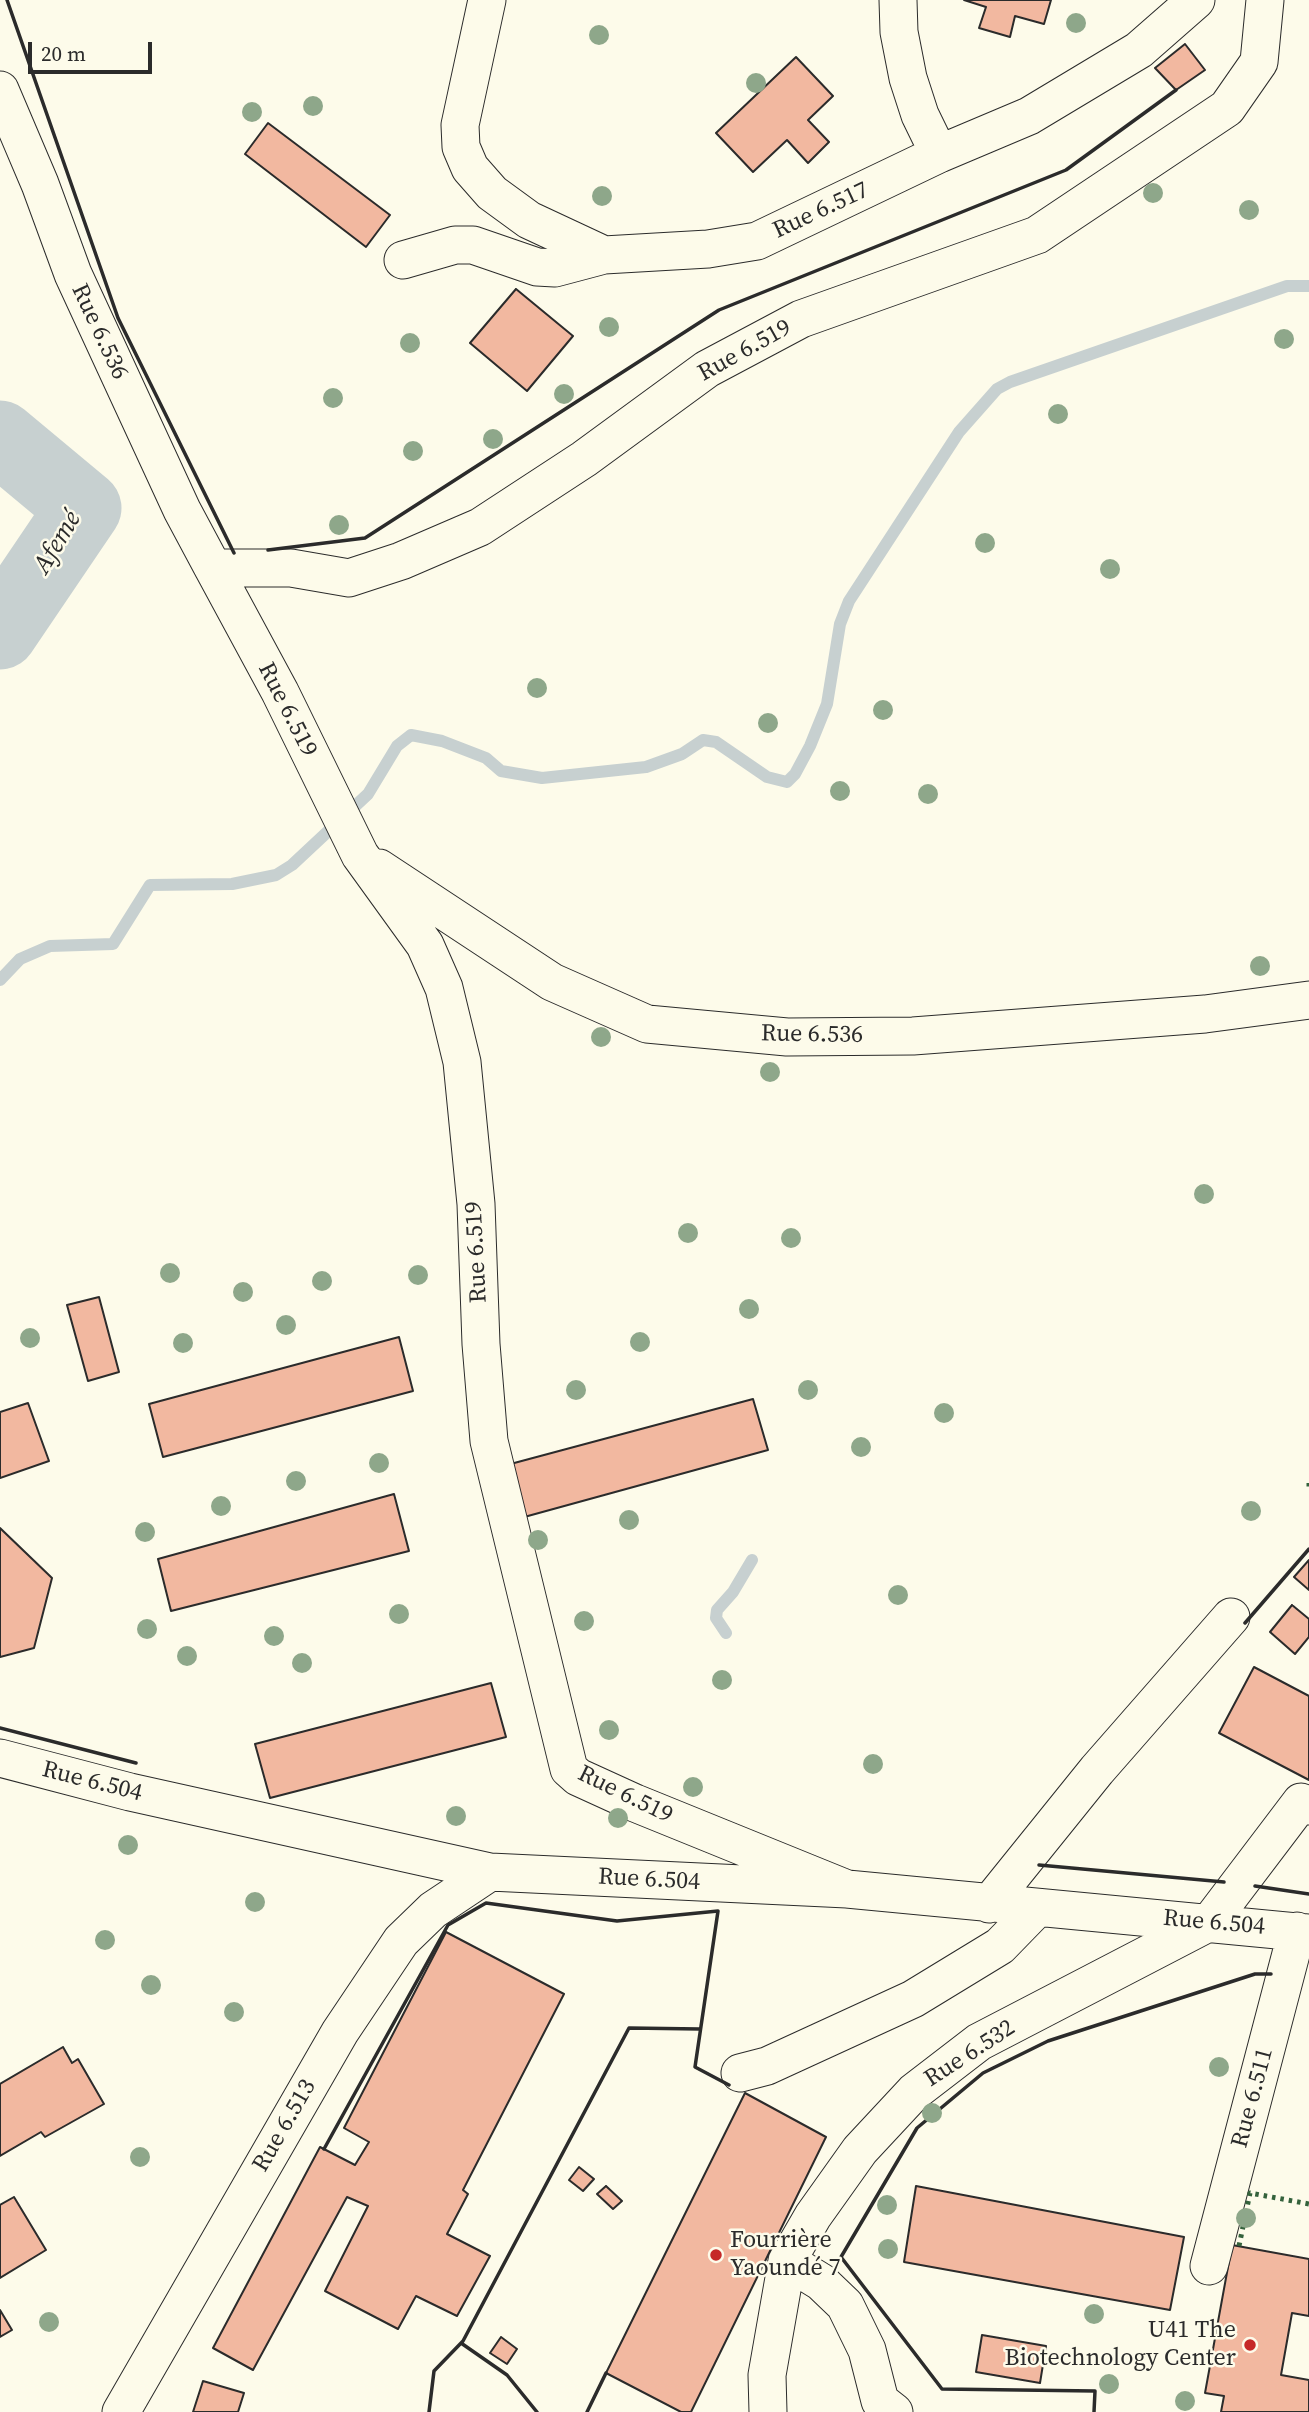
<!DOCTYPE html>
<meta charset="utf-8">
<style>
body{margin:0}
#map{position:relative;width:1309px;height:2412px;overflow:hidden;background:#fdfbea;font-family:"Source Serif 4",serif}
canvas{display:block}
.scale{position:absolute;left:28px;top:42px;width:124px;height:32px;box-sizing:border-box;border:4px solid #2b2b2b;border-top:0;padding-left:9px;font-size:21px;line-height:24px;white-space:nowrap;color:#2b2b2b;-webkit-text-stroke:5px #fdfbea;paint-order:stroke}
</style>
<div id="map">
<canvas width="1309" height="2412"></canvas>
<div class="scale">20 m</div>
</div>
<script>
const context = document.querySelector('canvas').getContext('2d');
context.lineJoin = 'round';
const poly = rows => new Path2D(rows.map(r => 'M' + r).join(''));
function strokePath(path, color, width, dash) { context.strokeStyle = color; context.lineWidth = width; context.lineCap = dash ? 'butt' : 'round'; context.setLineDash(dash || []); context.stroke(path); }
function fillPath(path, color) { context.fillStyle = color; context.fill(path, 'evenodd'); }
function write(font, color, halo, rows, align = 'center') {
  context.font = font + ' "Source Serif 4",serif'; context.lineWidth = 5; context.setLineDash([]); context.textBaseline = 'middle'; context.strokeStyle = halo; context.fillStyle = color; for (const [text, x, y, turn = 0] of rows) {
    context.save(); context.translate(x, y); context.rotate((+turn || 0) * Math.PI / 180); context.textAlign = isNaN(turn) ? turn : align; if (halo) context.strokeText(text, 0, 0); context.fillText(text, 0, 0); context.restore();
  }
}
strokePath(poly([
 [0,980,20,959,50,946,113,944,150,885,232,884,276,875,292,865,368,794,397,746,411,735,442,741,486,758,501,771,542,778,646,767,682,754,703,740,716,742,767,777,787,782,795,774,810,746,827,704,840,624,849,601,959,432,997,389,1010,382,1287,286,1309,286],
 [726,1633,716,1618,717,1610,733,1592,752,1560]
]), '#c7d0d0', 12);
strokePath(poly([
 [0,438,84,508,0,632]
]), '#c7d0d0', 75);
const building = poly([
 [964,0,1051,0,1044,24,1015,16,1010,37,979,28,986,7,964,0],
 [1185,44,1205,70,1176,90,1155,68,1185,44],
 [796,57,833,96,808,120,829,142,808,163,787,140,753,172,716,133,796,57],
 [268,123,390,215,366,247,245,154,268,123],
 [516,289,573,336,527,391,470,343,516,289],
 [99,1297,119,1372,88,1381,67,1305,99,1297],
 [399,1337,413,1391,163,1457,149,1404,399,1337],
 [753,1399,768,1450,517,1519,503,1466,753,1399],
 [28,1403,49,1461,0,1478,0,1412,28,1403],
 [394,1494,409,1551,171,1611,158,1559,394,1494],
 [0,1528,52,1578,34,1648,0,1657,0,1528],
 [1309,1560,1309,1590,1294,1577,1309,1560],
 [1292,1605,1309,1619,1309,1637,1295,1654,1270,1632,1292,1605],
 [1254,1667,1309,1696,1309,1780,1219,1733,1254,1667],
 [491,1683,506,1737,270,1798,255,1744,491,1683],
 [446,1932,564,1994,463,2190,468,2194,447,2234,490,2256,457,2316,416,2296,398,2329,325,2291,368,2206,347,2197,253,2370,213,2348,320,2147,355,2165,369,2142,344,2128,446,1932],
 [63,2047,72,2063,78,2059,104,2104,45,2137,41,2132,0,2156,0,2084,63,2047],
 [745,2093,826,2137,691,2412,681,2412,606,2373,745,2093],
 [579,2167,594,2179,583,2191,569,2180,579,2167],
 [606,2186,622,2201,613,2209,597,2194,606,2186],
 [916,2186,1184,2237,1170,2310,904,2262,916,2186],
 [14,2197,46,2250,0,2278,0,2205,14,2197],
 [1232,2245,1309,2259,1309,2316,1292,2313,1281,2375,1309,2380,1309,2412,1221,2412,1224,2396,1205,2393,1232,2245],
 [0,2310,12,2330,0,2337,0,2310],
 [982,2335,1046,2346,1040,2383,976,2372,982,2335],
 [501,2337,517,2349,507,2364,490,2353,501,2337],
 [203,2381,244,2393,238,2412,193,2412,203,2381]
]);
fillPath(building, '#f2b8a0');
strokePath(building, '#2b2b2b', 2);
const street = poly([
 [487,0,460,125,461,147,470,168,492,193,529,220,604,255],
 [898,0,899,32,908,78,920,115,939,154],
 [0,90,40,184,73,274,182,510,213,568],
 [403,260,455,245,473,245,537,267,555,268,604,255,708,249,757,241,939,154,1029,116,1139,50,1196,0],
 [379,868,552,982,647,1024,787,1037,913,1036,1205,1014,1309,1000],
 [0,1758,130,1792,490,1872,847,1889,1309,1933],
 [847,1889,635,1803,578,1777,569,1769,489,1441,481,1344,476,1204,462,1062,444,988,425,945,360,855,280,692,213,568,291,568,349,578,401,561,480,527,584,459,707,369,801,319,1037,235,1227,108,1259,62,1265,0],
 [989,1904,1097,1770,1231,1617],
 [740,2073,767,2066,913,1999,1000,1946,1037,1908],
 [787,2261,821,2282,845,2305,867,2350,880,2401,894,2412],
 [1209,2266,1297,1931],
 [121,2412,340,2032,401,1941,433,1910,490,1872],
 [768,2412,767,2375,787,2261,813,2216,860,2150,914,2092,979,2042,1210,1922,1301,1802,1309,1806]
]);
strokePath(street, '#2b2b2b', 39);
strokePath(street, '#fdfbea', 37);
strokePath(poly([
 [1309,1483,1309,1489],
 [1239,2246,1250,2193,1309,2204]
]), '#34623c', 5, [3.5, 5]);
strokePath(poly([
 [7,0,118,318,234,553],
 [268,550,365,538,719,310,1066,170,1176,90],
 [1245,1623,1309,1549],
 [0,1728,136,1763],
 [1039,1865,1224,1882],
 [1255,1886,1309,1894],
 [324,2149,448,1925,486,1903,617,1921,718,1911,695,2067,729,2085],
 [461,2343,507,2375,537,2412],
 [429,2412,434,2371,463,2341,629,2028,700,2029],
 [587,2412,606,2373],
 [1094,2412,1095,2391,942,2389,841,2257,917,2128,983,2073,1048,2041,1255,1974,1271,1974]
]), '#2b2b2b', 3.5);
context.fillStyle = '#8ea78a';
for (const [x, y] of [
 [1076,23],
 [599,35],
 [756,83],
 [313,106],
 [252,112],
 [1153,193],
 [602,196],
 [1249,210],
 [609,327],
 [1284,339],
 [410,343],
 [564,394],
 [333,398],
 [1058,414],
 [493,439],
 [413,451],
 [339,525],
 [985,543],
 [1110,569],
 [537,688],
 [883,710],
 [768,723],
 [840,791],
 [928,794],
 [1260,966],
 [601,1037],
 [770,1072],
 [1204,1194],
 [688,1233],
 [791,1238],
 [170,1273],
 [418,1275],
 [322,1281],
 [243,1292],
 [749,1309],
 [286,1325],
 [30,1338],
 [640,1342],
 [183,1343],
 [576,1390],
 [808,1390],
 [944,1413],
 [861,1447],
 [379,1463],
 [296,1481],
 [221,1506],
 [1251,1511],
 [629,1520],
 [145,1532],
 [538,1540],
 [898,1595],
 [399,1614],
 [584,1621],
 [147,1629],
 [274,1636],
 [187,1656],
 [302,1663],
 [722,1680],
 [609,1730],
 [873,1764],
 [693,1787],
 [456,1816],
 [618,1818],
 [128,1845],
 [255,1902],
 [105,1940],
 [151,1985],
 [234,2012],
 [1219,2067],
 [932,2113],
 [140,2157],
 [887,2205],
 [1246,2218],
 [888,2249],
 [1094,2314],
 [49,2322],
 [1109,2384],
 [1185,2401]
]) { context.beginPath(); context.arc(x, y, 10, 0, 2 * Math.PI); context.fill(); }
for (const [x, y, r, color] of [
 [716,2255,7,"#c62828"],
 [1250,2345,7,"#c62828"]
]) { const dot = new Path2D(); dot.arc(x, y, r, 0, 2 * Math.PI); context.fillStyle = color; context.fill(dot); strokePath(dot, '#fdfbea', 2.5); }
write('24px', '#2b2b2b', '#fdfbea', [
 ["Rue 6.517",821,211,-25],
 ["Rue 6.536",99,332,65],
 ["Rue 6.519",745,351,-29],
 ["Rue 6.519",287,710,63],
 ["Rue 6.536",812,1035,1],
 ["Rue 6.519",477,1252,-93],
 ["Rue 6.504",92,1782,14],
 ["Rue 6.519",625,1795,26],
 ["Rue 6.504",649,1880,3],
 ["Rue 6.504",1214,1923,5],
 ["Rue 6.532",970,2054,-33],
 ["Rue 6.511",1253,2098,-75],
 ["Rue 6.513",285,2126,-60]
]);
write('24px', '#2b2b2b', '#fdfbea', [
 ["Fourrière",730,2241],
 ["Yaoundé 7",730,2269],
 ["U41 The",1236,2331,"right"],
 ["Biotechnology Center",1236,2359,"right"]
], 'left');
write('italic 26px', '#2b2b2b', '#fdfbea', [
 ["Afemé",58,543,-59]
]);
</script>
